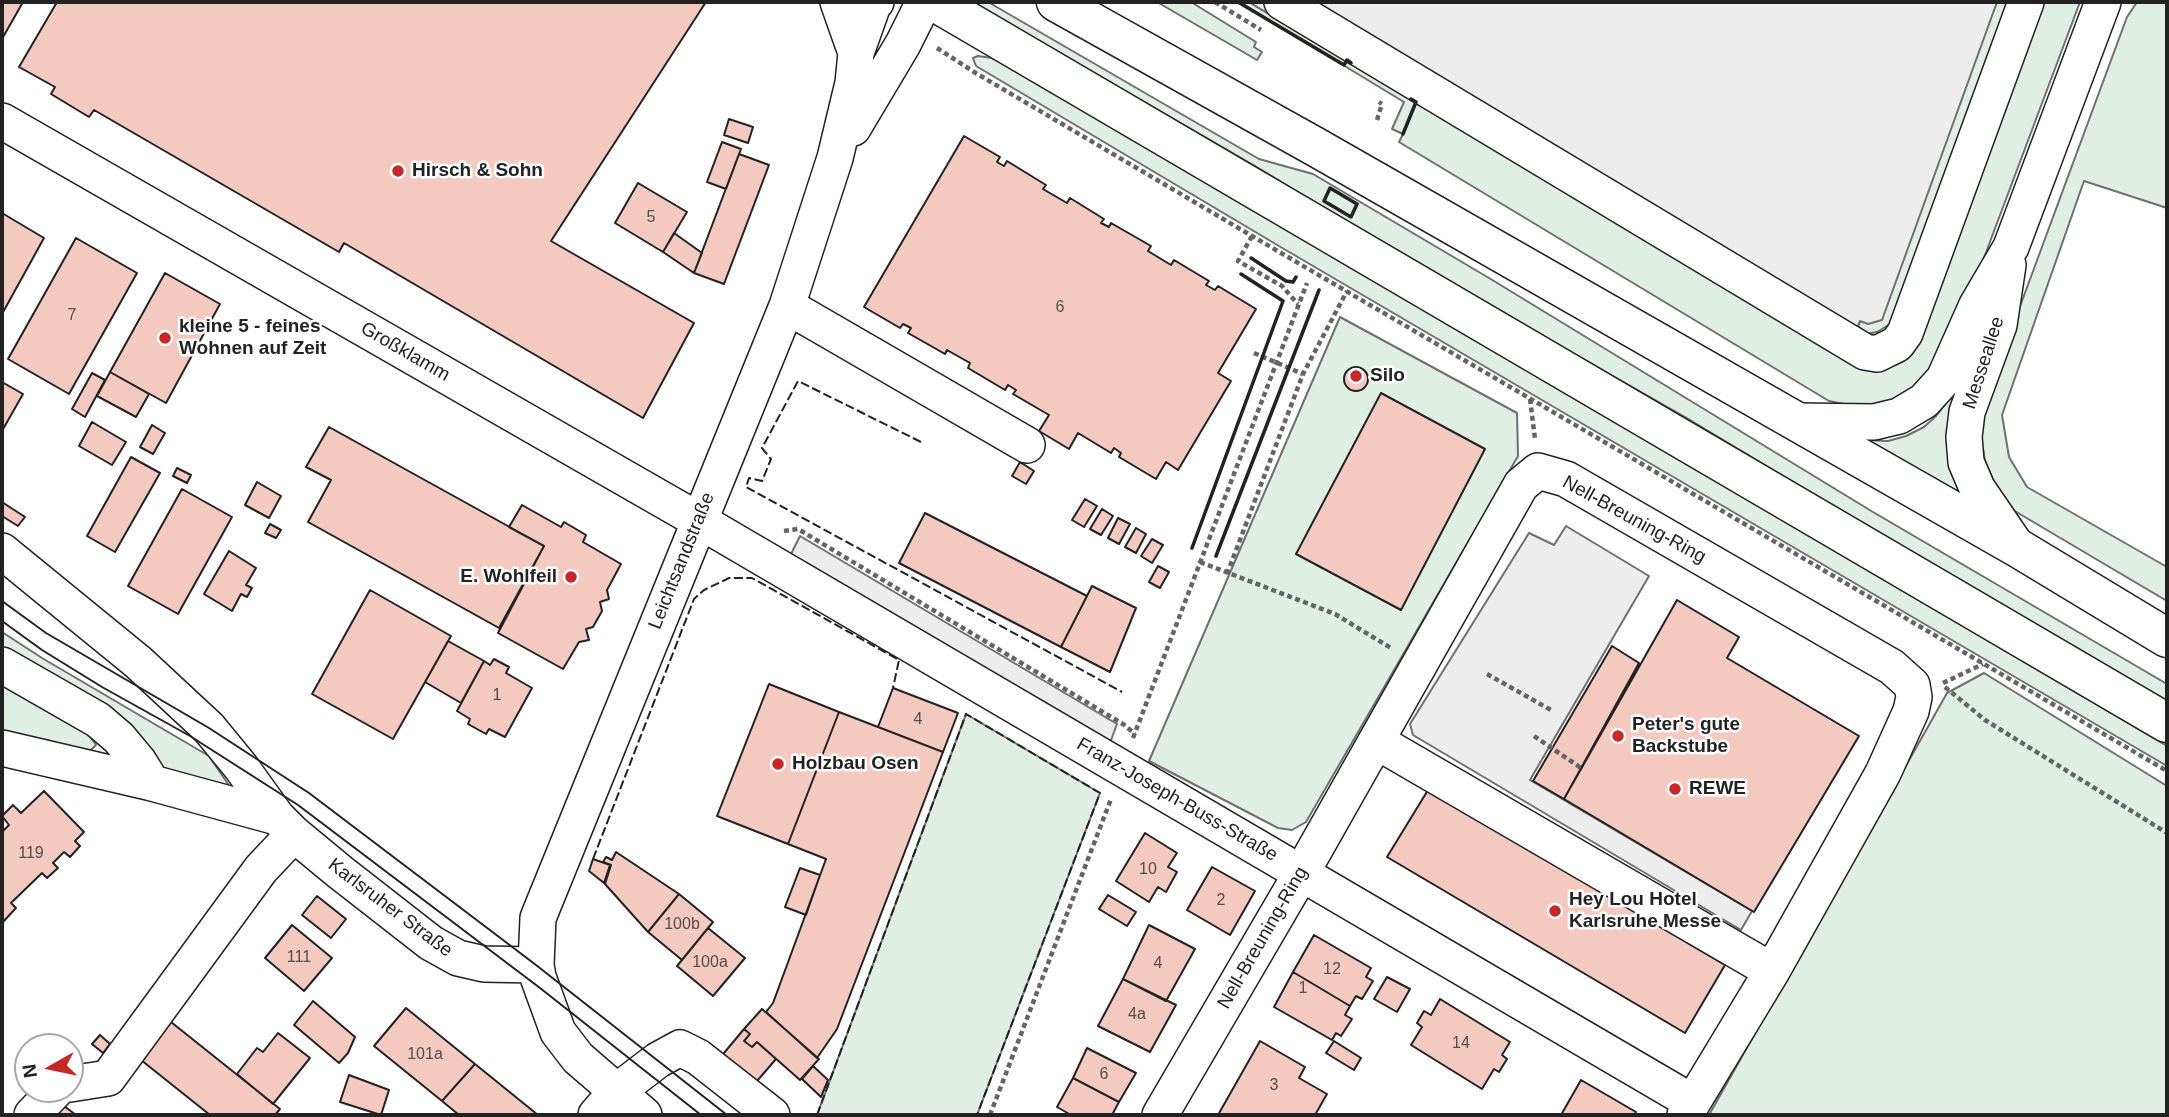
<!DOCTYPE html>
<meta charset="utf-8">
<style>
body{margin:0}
#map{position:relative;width:2169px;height:1117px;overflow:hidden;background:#fff;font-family:Arial,sans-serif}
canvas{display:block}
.frame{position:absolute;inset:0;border:4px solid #222;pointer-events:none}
.north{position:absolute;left:14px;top:1033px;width:70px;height:70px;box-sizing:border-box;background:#fff;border:2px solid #a7a7a7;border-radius:50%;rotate:261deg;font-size:19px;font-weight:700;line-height:28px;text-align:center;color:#222}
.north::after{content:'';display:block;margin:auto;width:24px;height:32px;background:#c62828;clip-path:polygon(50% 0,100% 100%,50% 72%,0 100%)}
</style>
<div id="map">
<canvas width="2169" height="1117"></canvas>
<div class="frame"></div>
<div class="north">N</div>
</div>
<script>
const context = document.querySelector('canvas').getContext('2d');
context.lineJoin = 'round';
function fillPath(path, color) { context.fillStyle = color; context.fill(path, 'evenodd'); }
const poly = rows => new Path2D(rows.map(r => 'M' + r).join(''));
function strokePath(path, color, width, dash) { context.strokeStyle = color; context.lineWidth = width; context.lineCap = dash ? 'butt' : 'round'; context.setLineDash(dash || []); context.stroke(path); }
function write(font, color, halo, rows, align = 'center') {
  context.font = font + ' Arial,sans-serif'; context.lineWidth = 5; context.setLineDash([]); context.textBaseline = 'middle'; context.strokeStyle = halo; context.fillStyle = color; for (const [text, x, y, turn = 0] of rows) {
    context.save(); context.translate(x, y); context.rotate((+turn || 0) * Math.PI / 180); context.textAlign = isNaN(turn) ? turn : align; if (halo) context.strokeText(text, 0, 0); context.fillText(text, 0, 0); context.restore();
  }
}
const green = poly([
 [971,2,988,2,1259,159,1313,174,1489,278,1873,512,2167,684,2167,701,1898,545,1685,417,1414,263,1255,166,971,2],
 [1157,2,1191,2,1256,42,1254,47,1262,52,1257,60,1157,2],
 [1239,2,1249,2,1844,359,1872,370,1882,371,1904,361,1913,353,1918,343,2040,2,2080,2,1949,351,1921,385,1884,405,1853,406,1829,401,1399,142,1403,134,1392,129,1404,102,1239,2],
 [1997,2,2012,2,1892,323,1877,332,1866,334,1858,326,1997,2],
 [2137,2,2167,2,2167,208,2084,181,2002,415,2009,457,2027,487,2167,567,2167,601,2013,510,1996,487,1985,461,1980,432,1985,401,2127,17,2137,2],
 [978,56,992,58,1013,68,1074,103,2167,746,2167,766,1284,249,976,66,973,58,978,56],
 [1340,317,1517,413,1518,456,1306,822,1292,830,1278,828,1149,761,1340,317],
 [1959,379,1970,502,1867,440,1888,441,1906,436,1924,427,1936,416,1950,398,1959,379],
 [2,632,42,658,209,756,228,784,223,793,169,780,2,657,2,632],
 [1984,673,2167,786,2167,1115,1709,1115,1947,693,1984,673],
 [2,680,80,722,96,745,83,758,2,737,2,680],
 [966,714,1100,793,977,1115,817,1115,966,714]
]);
fillPath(green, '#e0efe3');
strokePath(green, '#6f6f6f', 2);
const parking = poly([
 [1249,2,1997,2,1882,320,1868,324,1860,321,1844,359,1249,2],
 [1566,526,1649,576,1530,780,1752,911,1741,930,1413,735,1410,724,1529,533,1554,545,1566,526],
 [800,536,1117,724,1110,743,790,556,800,536]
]);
fillPath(parking, '#ededed');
strokePath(parking, '#6f6f6f', 2);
const building = poly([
 [2,2,23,2,2,39,2,2],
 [57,2,706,2,551,241,694,323,643,418,344,243,339,252,94,110,89,117,51,94,55,87,19,67,57,2],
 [729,119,753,127,748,143,724,135,729,119],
 [964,136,1000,157,997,162,1004,166,1007,161,1046,185,1043,189,1067,203,1070,198,1104,219,1101,223,1109,227,1111,223,1151,246,1148,251,1171,265,1174,260,1209,281,1206,285,1215,290,1218,286,1256,309,1218,373,1231,381,1178,470,1166,462,1156,479,1119,457,1121,453,1114,448,1111,453,1078,433,1069,449,1039,431,1049,415,1013,394,1016,390,1008,385,1005,390,968,368,970,363,947,350,945,354,908,333,911,328,903,324,900,328,864,307,964,136],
 [722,142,741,149,726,189,707,182,722,142],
 [739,154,769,165,724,284,694,273,739,154],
 [638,183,687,212,663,252,615,223,638,183],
 [2,213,44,238,2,314,2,213],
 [674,233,702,253,694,273,663,252,674,233],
 [76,238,137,273,69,394,8,359,76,238],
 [165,273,220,304,166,403,110,372,165,273],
 '1344 379a12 12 0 1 1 24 0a12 12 0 1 1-24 0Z',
 [110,372,149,394,136,417,97,396,110,372],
 [92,373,105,380,85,417,72,409,92,373],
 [2,382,23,394,2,431,2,382],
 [1381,393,1485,449,1401,610,1296,554,1381,393],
 [92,422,126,442,112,465,79,446,92,422],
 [152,425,165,433,153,454,140,447,152,425],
 [329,427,544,546,499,628,308,522,331,480,306,467,329,427],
 [131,457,160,473,115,552,87,536,131,457],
 [1020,462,1034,471,1026,484,1012,476,1020,462],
 [177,468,191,475,187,483,173,476,177,468],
 [257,482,281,496,269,518,245,505,257,482],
 [182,489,232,517,178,614,128,586,182,489],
 [1085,499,1097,506,1084,527,1072,520,1085,499],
 [2,502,25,517,18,526,2,516,2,502],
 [522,505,561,527,564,522,586,535,583,542,621,564,607,590,609,599,600,602,602,611,593,627,586,629,589,640,579,642,563,669,498,633,544,546,509,527,522,505],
 [1102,509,1113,516,1101,535,1090,529,1102,509],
 [925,513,1087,596,1061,647,899,563,925,513],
 [1118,518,1130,524,1119,544,1108,538,1118,518],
 [270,524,281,530,276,538,265,533,270,524],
 [1136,528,1146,534,1136,553,1125,547,1136,528],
 [1152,539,1163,545,1152,563,1141,556,1152,539],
 [229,551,256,568,246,585,252,588,247,597,241,594,232,611,204,594,229,551],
 [1158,566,1169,572,1160,588,1149,582,1158,566],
 [1092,586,1136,608,1110,672,1061,647,1092,586],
 [370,590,451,636,393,739,312,694,370,590],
 [1677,600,1739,637,1727,658,1859,736,1754,912,1564,799,1677,600],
 [448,641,484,661,461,703,425,682,448,641],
 [1612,646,1639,663,1564,799,1533,781,1612,646],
 [494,659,509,667,506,673,532,688,505,737,489,729,486,734,468,724,470,719,457,711,484,661,490,665,494,659],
 [769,684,839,712,788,844,717,816,769,684],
 [893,688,958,713,943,752,878,727,893,688],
 [839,712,943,752,837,1029,817,1058,766,1012,773,1003,826,859,788,844,839,712],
 [1428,790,1725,965,1685,1033,1387,857,1428,790],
 [44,791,84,832,75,841,80,846,70,857,64,852,53,863,58,868,47,878,42,873,11,903,16,908,2,923,2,832,9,825,2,816,13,805,21,813,44,791],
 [1145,833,1177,853,1168,867,1177,872,1166,892,1158,887,1149,902,1116,881,1145,833],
 [616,852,679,894,648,932,605,884,611,865,603,862,606,857,612,860,616,852],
 [593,859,610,865,604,883,589,871,593,859],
 [1212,867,1255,891,1230,935,1187,910,1212,867],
 [800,868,820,875,806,915,785,907,800,868],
 [679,894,713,922,682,960,648,932,679,894],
 [1108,895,1136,912,1127,926,1099,909,1108,895],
 [317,896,346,919,331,938,302,915,317,896],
 [292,925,332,958,304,991,265,958,292,925],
 [1149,925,1195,949,1166,1001,1123,979,1149,925],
 [708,928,745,958,713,996,677,966,708,928],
 [1314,935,1371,968,1366,977,1373,981,1362,999,1356,996,1350,1006,1293,972,1314,935],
 [1293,972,1350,1006,1345,1015,1352,1019,1341,1036,1336,1033,1332,1040,1274,1007,1293,972],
 [1387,977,1410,989,1397,1012,1374,999,1387,977],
 [1123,979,1176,1005,1150,1052,1098,1026,1123,979],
 [1440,999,1510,1042,1502,1055,1507,1059,1499,1072,1494,1069,1482,1089,1411,1045,1422,1027,1417,1023,1424,1011,1431,1015,1440,999],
 [313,1001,355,1037,348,1053,339,1063,294,1025,313,1001],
 [406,1008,475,1064,442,1101,374,1046,406,1008],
 [762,1009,819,1059,800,1080,757,1042,752,1047,744,1041,750,1034,744,1029,762,1009],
 [171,1022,280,1109,275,1115,210,1115,141,1060,171,1022],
 [744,1029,750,1034,744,1041,752,1047,757,1042,776,1059,751,1088,719,1059,744,1029],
 [278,1033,310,1058,273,1104,237,1074,257,1048,263,1052,278,1033],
 [100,1035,110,1044,103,1053,92,1044,100,1035],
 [1260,1041,1305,1067,1299,1078,1327,1094,1315,1115,1218,1115,1260,1041],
 [1334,1041,1361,1058,1354,1070,1326,1053,1334,1041],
 [1087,1048,1136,1073,1119,1102,1073,1078,1087,1048],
 [475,1064,538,1115,459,1115,442,1101,475,1064],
 [813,1066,828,1080,821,1097,802,1079,813,1066],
 [349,1075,389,1090,381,1115,340,1102,349,1075],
 [1073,1078,1119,1102,1112,1115,1071,1115,1057,1107,1073,1078],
 [1581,1080,1636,1112,1634,1115,1561,1115,1581,1080],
 [64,1106,76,1115,56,1115,64,1106]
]);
fillPath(building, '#f3c9c0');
strokePath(building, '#222', 2);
const minor = poly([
 [838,2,856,53],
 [1282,2,1865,352,1877,354,1897,344,1905,333,2026,2],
 [2,121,698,520,1692,1102],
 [853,128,903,44,924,2],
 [2008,265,1999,325,1967,412,1964,437,1966,462,1977,488,2018,548],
 [787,306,1027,445],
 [1795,421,1874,422,1899,416,1924,401,1944,379,1977,305,2011,247,2103,2],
 [2,551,138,662,209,728,241,767,277,817,294,834,340,872,431,943,458,958,484,964,536,965],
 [2,665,98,720,119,738,139,762,152,783,277,817],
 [1376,741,1772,971],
 [2,748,152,783],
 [70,1084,108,1078,261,869,294,834],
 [32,1115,57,1089],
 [596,1115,616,1092,658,1060,680,1048,698,1057,772,1115],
 [644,1115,578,1058,558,1032,538,977,536,965,538,918,787,306,835,158,853,83,856,53,873,5,876,2],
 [1160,1115,1302,872,1521,485,1538,471,1566,479,1892,667,1912,685,1914,697,1911,711,1883,773,1772,971,1685,1115]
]);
const major = poly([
 [935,2,2167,723],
 [1056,2,1314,146,2018,548,2167,638]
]);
strokePath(minor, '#222', 38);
strokePath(major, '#222', 41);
strokePath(poly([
 [1215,2,1261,30],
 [937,48,974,72,1252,236,2167,771],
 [1377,120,1382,104,1379,102],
 [1252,236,1238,261,1282,286,1298,304],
 [1530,399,1535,439],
 [784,531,798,529,1123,724,1135,734],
 [1200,562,1335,614,1391,648],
 [1227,574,1303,374,1347,291],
 [1487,674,1551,710],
 [1943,683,1983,664],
 [1945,687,1985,720,2167,833],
 [1534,736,1581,768],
 [1133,738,1307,283],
 [990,1115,1111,799]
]), '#646464', 4.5, [5, 3.5]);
strokePath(minor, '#fff', 35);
strokePath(major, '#fff', 38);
strokePath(poly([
 [2,601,46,633,209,728,309,793,536,965,727,1115],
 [2,621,42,650,102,687,190,736,298,805,540,988,701,1115]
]), '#222', 2);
strokePath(poly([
 [1254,353,1303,374]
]), '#646464', 4.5, [5, 3.5]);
strokePath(poly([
 [921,442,798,381,762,448,771,459,762,481,749,478,746,487,1122,692],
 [593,859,694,599,704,590,729,578,752,578,899,660,893,688],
 [667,1114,668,1115],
 [817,1115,966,714,1100,793,977,1115]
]), '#222', 2, [9, 3.5]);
strokePath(poly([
 [1238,2,1344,65,1347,60,1351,63],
 [1403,134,1416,102,1411,99],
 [1330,188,1357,204,1351,217,1324,201,1330,188],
 [1251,258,1286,281,1293,282,1296,277],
 [1192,548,1283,301,1241,274],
 [1216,556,1319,290]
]), '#222', 3.5);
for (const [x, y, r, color] of [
 [398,171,7,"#c62828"],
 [165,338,7,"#c62828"],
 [1356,376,7,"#c62828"],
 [571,577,7,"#c62828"],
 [1618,736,7,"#c62828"],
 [778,764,7,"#c62828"],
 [1675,789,7,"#c62828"],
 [1555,911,7,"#c62828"]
]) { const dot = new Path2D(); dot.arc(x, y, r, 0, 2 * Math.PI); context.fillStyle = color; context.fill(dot); strokePath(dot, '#fff', 2.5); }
write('16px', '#564c4a', null, [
 ["5",651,218],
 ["6",1060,308],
 ["7",72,316],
 ["1",497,696],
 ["4",918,720],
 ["119",31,854],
 ["10",1148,870],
 ["2",1221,901],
 ["100b",682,925],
 ["111",299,958],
 ["100a",710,963],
 ["4",1158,964],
 ["12",1332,970],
 ["1",1303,989],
 ["4a",1137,1015],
 ["14",1461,1044],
 ["101a",425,1055],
 ["6",1104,1075],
 ["3",1274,1086]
]);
write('bold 19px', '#222', '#fff', [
 ["Hirsch & Sohn",412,171],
 ["kleine 5 - feines",179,327],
 ["Wohnen auf Zeit",179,349],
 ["Silo",1370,376],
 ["E. Wohlfeil",557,577,"right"],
 ["Peter's gute",1632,725],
 ["Backstube",1632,747],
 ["Holzbau Osen",792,764],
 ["REWE",1689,789],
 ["Hey Lou Hotel",1569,900],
 ["Karlsruhe Messe",1569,922]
], 'left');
write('19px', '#222', '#fff', [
 ["Großklamm",405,352,30],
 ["Messeallee",1984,363,-72],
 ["Nell-Breuning-Ring",1634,520,29],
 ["Leichtsandstraße",682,561,-68],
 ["Franz-Joseph-Buss-Straße",1177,800,30],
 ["Karlsruher Straße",390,908,37],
 ["Nell-Breuning-Ring",1263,938,-60]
]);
</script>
